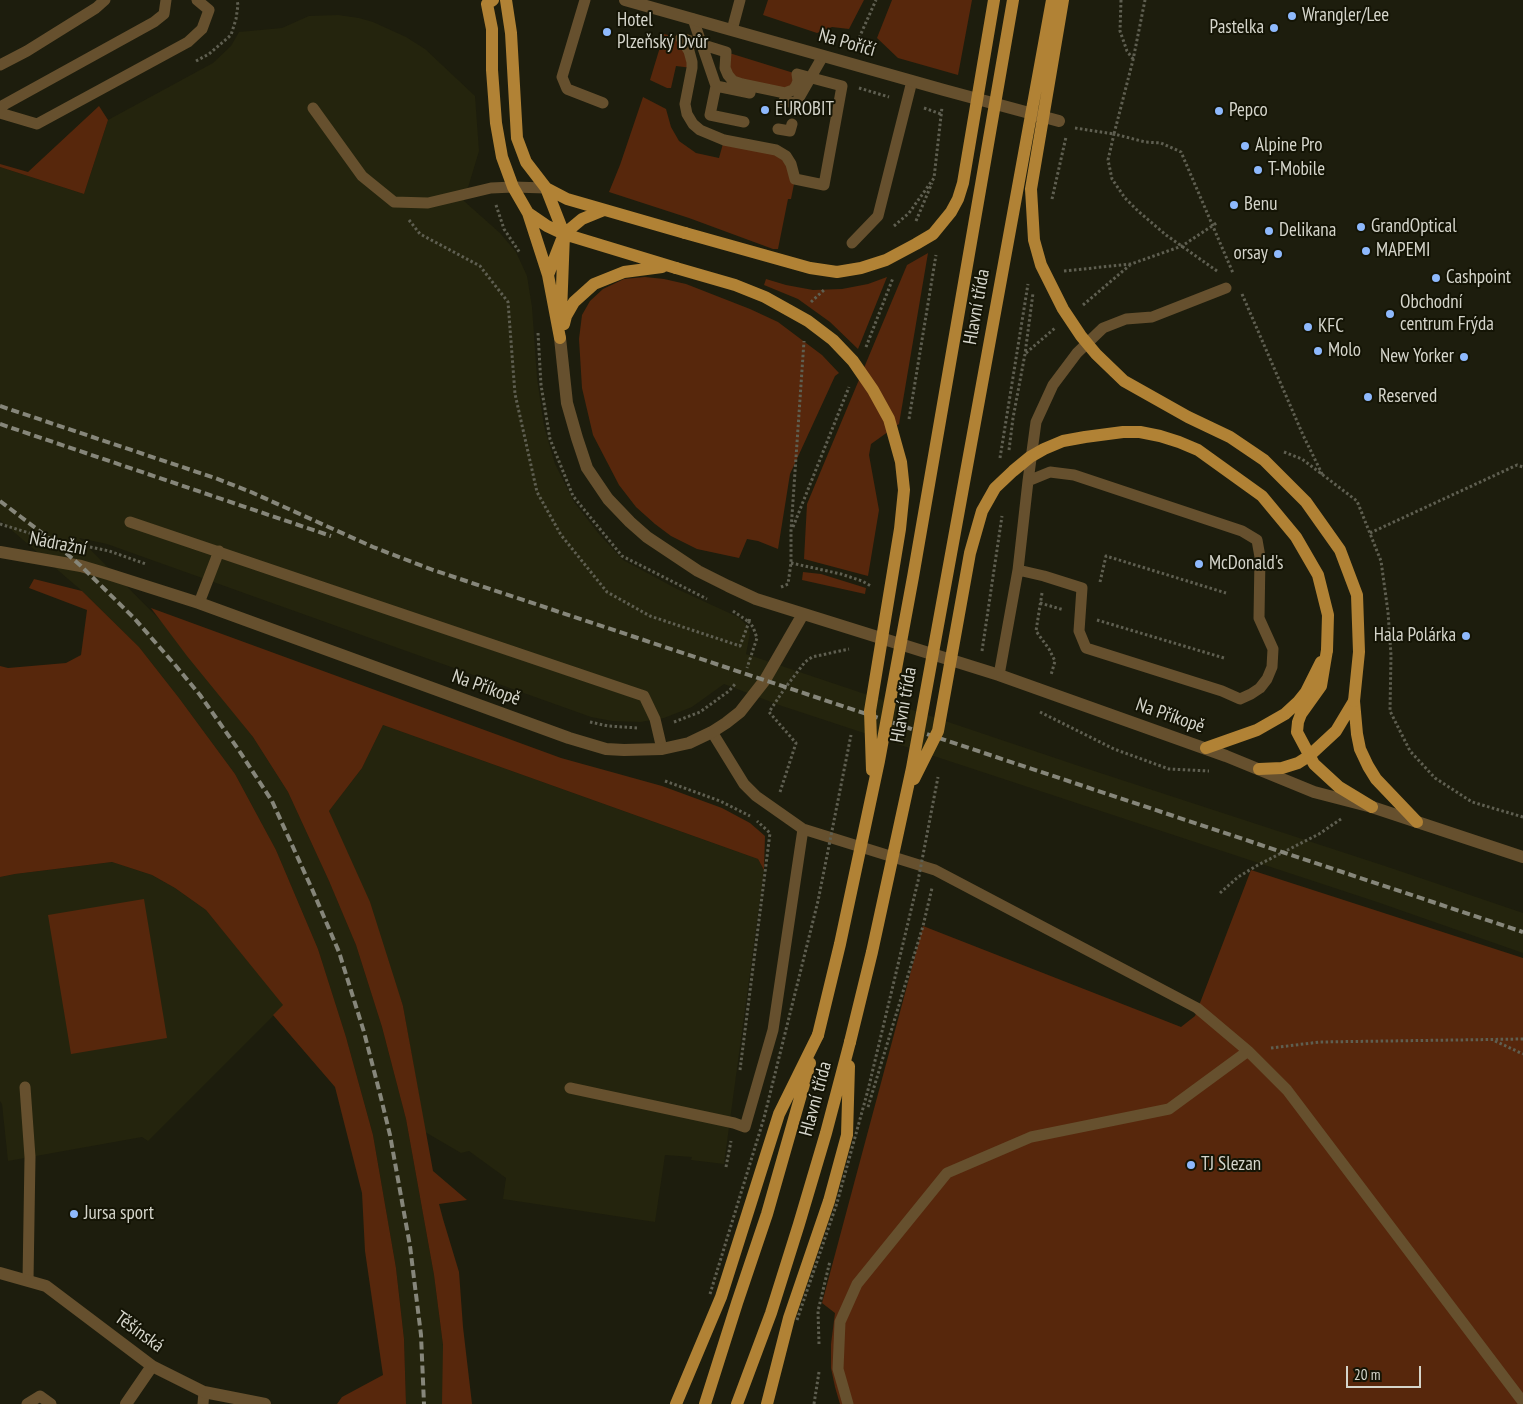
<!DOCTYPE html>
<meta charset="utf-8">
<style>
body{margin:0}
#map{position:relative;width:1523px;height:1404px;overflow:hidden;background:#1d1d0d;font-family:"PT Sans Narrow",sans-serif}
canvas{display:block}
.scale{position:absolute;left:1346px;top:1366px;width:75px;height:22px;box-sizing:border-box;border:2px solid #d5d5cb;border-top:0;padding-left:6px;font-size:15px;line-height:18px;white-space:nowrap;color:#d5d5cb;-webkit-text-stroke:4px #141405;paint-order:stroke}
</style>
<div id="map">
<canvas width="1523" height="1404"></canvas>
<div class="scale">20 m</div>
</div>
<script>
const context = document.querySelector('canvas').getContext('2d');
context.lineJoin = 'round';
function fillPath(path, color) { context.fillStyle = color; context.fill(path, 'evenodd'); }
const poly = rows => new Path2D(rows.map(r => 'M' + r).join(''));
function strokePath(path, color, width, dash) { context.strokeStyle = color; context.lineWidth = width; context.lineCap = dash ? 'butt' : 'round'; context.setLineDash(dash || []); context.stroke(path); }
function write(font, color, halo, rows, align = 'center') {
  context.font = font + ' "PT Sans Narrow",sans-serif'; context.lineWidth = 4; context.setLineDash([]); context.textBaseline = 'middle'; context.strokeStyle = halo; context.fillStyle = color; for (const [text, x, y, turn = 0] of rows) {
    context.save(); context.translate(x, y); context.rotate((+turn || 0) * Math.PI / 180); context.textAlign = isNaN(turn) ? turn : align; if (halo) context.strokeText(text, 0, 0); context.fillText(text, 0, 0); context.restore();
  }
}
fillPath(poly([
 [338,15,359,18,373,22,406,37,425,49,475,96,479,151,464,201,500,233,516,252,527,276,532,307,537,378,544,426,555,464,574,502,599,534,623,560,677,589,738,617,747,625,750,633,746,654,1082,767,1388,867,1523,913,1523,953,1377,902,779,705,724,684,692,707,664,718,640,722,612,721,591,717,107,544,79,538,163,623,253,737,288,792,329,881,356,945,382,1027,406,1119,434,1275,443,1345,444,1404,406,1404,404,1339,396,1268,373,1135,346,1037,318,949,276,850,235,774,179,698,139,647,82,591,0,520,0,167,84,194,108,120,213,63,231,46,239,32,282,28,309,16],
 [383,725,758,859,764,870,724,1164,691,1160,692,1157,665,1155,655,1222,503,1199,506,1178,469,1151,461,1153,425,1132,403,1006,329,811,362,768],
 [112,862,152,875,175,888,206,910,284,1005,148,1141,142,1137,8,1161,2,1104,0,1101,0,877,15,874]
]), '#24240d');
fillPath(poly([
 [768,0,864,0,849,29,832,27,817,33,763,15],
 [892,0,972,0,958,75,898,58,877,38],
 [664,34,681,38,692,68,676,66,671,88,667,88,650,80],
 [726,52,797,74,793,90,733,81],
 [643,97,666,109,671,127,679,141,696,153,719,158,724,140,776,150,795,179,791,199,788,199,778,249,773,249,689,218,609,192,620,165],
 [99,106,108,120,84,194,0,167,0,164,28,172],
 [928,253,899,424,871,444,869,455,879,510,868,576,804,559,807,504,907,265],
 [645,277,664,279,686,284,750,309,778,322,822,355,839,373,835,376,790,474,778,549,758,541,747,539,739,558,697,549,671,536,655,524,636,507,619,485,593,435,582,388,579,339,582,315,590,301,603,289,624,279],
 [887,277,858,349,830,322,798,299,764,285,766,279,786,285,813,290,842,289,868,284],
 [803,572,821,574,866,588,865,594,802,580],
 [34,579,82,591,139,647,179,698,235,774,276,850,318,949,346,1037,373,1135,396,1268,404,1339,406,1404,337,1404,342,1397,383,1375,365,1251,362,1193,335,1087,273,1015,283,1005,206,910,175,888,152,875,112,862,15,874,0,877,0,666,8,668,66,663,81,655,87,610,29,588],
 [151,608,561,758,662,786,722,808,750,823,765,836,764,870,758,859,383,725,362,768,329,811,370,902,403,1006,433,1171,467,1200,439,1204,443,1219,459,1272,463,1327,472,1404,442,1404,443,1345,434,1275,406,1119,382,1027,356,945,329,881,288,792,253,737,187,656],
 [1251,870,1523,958,1523,1404,840,1404,835,1387,831,1368,831,1344,835,1313,822,1303,923,926,1181,1027,1195,1016],
 [144,899,167,1038,71,1054,48,915]
]), '#57270c');
strokePath(poly([
 [1121,0,1120,31,1127,51,1133,59],
 [855,47,876,0],
 [196,61,209,54,231,35,236,19,238,5,237,0],
 [859,88,889,97],
 [924,108,941,114],
 [1075,128,1114,134,1133,60,1145,0],
 [1052,199,1066,137],
 [496,205,504,229,520,253],
 [409,220,420,234,480,266,508,302,515,394,537,492,561,535,607,592,650,616,740,646,749,622,753,627,757,638,747,668],
 [916,221,932,183],
 [894,226,909,213,934,178,942,107],
 [1064,271,1131,264,1182,246,1218,222],
 [1217,271,1166,235,1138,211,1125,198,1112,179,1108,160,1114,134,1145,142,1161,143,1181,152,1233,273],
 [1242,294,1303,435,1323,476],
 [811,302,825,289],
 [1083,305,1130,265],
 [538,333,541,385,550,439,573,496,622,556,707,599],
 [866,347,893,278],
 [1026,353,1055,328],
 [1009,450,1013,418,1025,354,1033,293],
 [1284,452,1302,459,1357,501,1381,561,1388,612,1391,655,1390,711,1410,751,1435,778,1472,802,1523,817],
 [0,524,52,540],
 [793,527,849,387],
 [1370,533,1517,465,1523,467],
 [90,547,109,551,146,564],
 [791,563,841,574,862,581,871,586],
 [1100,582,1106,556,1226,593],
 [781,587,788,584,791,563,791,530,804,341],
 [1042,593,1036,631,1049,649,1055,661,1051,675],
 [1040,603,1064,610],
 [733,611,749,622,750,617],
 [1097,620,1224,658],
 [982,651,1002,516],
 [1040,712,1114,749,1169,769,1209,771],
 [590,722,608,726,638,728],
 [674,722,700,712,729,691,736,683],
 [665,781,720,801,750,816],
 [780,792,796,743,769,712,785,688,805,662,812,657,849,649],
 [1220,893,1238,877,1258,865,1319,834,1341,819],
 [1495,1041,1523,1054],
 [1271,1048,1320,1042,1523,1039],
 [740,1070,770,833,757,821],
 [868,1107,923,926,932,888],
 [726,1167,731,1141],
 [819,1344,818,1311,830,1261],
 [814,1404,819,1372]
]), '#5f5f51', 3, [2.5, 2.5]);
strokePath(poly([
 [585,0,562,77,567,89,603,103],
 [693,19,716,86,750,93],
 [732,30,740,0],
 [681,38,726,52,725,68,728,75,733,81,742,84,785,93,793,90,796,86,798,81,797,74,842,86,824,185,795,179,791,164,786,156,776,150,724,140,700,130,693,124,687,114,685,104,692,68,692,62,689,51,681,38],
 [0,65,27,51,96,8,105,0],
 [716,86,710,115,744,122],
 [784,101,796,103,823,56],
 [0,107,154,22,164,14,166,0],
 [313,108,362,176,394,202,428,203,491,188,513,187,546,188],
 [0,113,37,124,188,42,202,29,209,10,197,0],
 [778,129,790,131,792,124],
 [852,243,878,216,912,81],
 [1028,481,1036,422,1053,385,1077,353,1103,328,1126,319,1152,317,1226,288],
 [130,522,644,696,655,719,662,749],
 [199,603,219,551],
 [999,675,1018,570,1044,576,1082,588,1079,631,1086,648,1222,691,1240,699,1251,694,1260,688,1267,679,1272,667,1273,649,1259,618,1260,557,1257,540,1242,531,1074,475,1050,472,1028,481,1018,570],
 [712,732,744,784,756,796,803,829,935,870,1197,1008,1248,1051,1287,1090,1523,1402],
 [25,1087,30,1157,28,1280],
 [570,1088,734,1123,745,1127,773,1030,803,829],
 [27,1404,40,1396,51,1404],
 [203,1404,204,1392],
 [848,1404,838,1369,840,1322,857,1284,947,1173,1031,1137,1169,1109,1248,1051]
]), '#66502e', 11);
strokePath(poly([
 [625,0,944,90,1059,121],
 [560,338,567,403,577,438,587,468,608,499,630,522,647,537,698,571,728,586,756,599,999,675,1226,756,1314,792,1372,807,1523,857],
 [0,552,81,566,108,574,199,603,569,738,606,749,624,750,662,749,689,743,712,732,726,723,740,712,765,680,803,614],
 [0,1273,46,1286,152,1366,204,1392,265,1404],
 [126,1404,152,1366]
]), '#66502e', 12);
strokePath(poly([
 [493,0,487,4,492,29,492,70,496,123,502,157,513,187,528,213,548,275,560,338],
 [506,0,511,33,517,138,526,162,546,188,564,234,561,313],
 [546,188,567,199,685,233],
 [528,213,547,226,564,234,676,268],
 [548,275,564,234,582,219,604,210],
 [564,324,566,316,574,302,594,284,624,272,662,267],
 [1327,650,1321,686,1301,714,1298,722,1297,732,1314,764,1339,787,1372,807],
 [1354,701,1357,734,1360,749,1368,766,1376,779,1417,822],
 [1206,748,1257,730,1285,714,1298,702,1306,692,1321,662],
 [1259,769,1282,768,1298,763,1309,756,1336,731,1354,701],
 [676,1404,721,1297,779,1114,818,1035],
 [705,1404,737,1303,767,1214,810,1063],
 [737,1404,771,1313,799,1224,826,1133,850,1042],
 [767,1404,789,1318,829,1201,847,1135,849,1066]
]), '#b18235', 12);
strokePath(poly([
 [0,406,215,478,251,492,373,547,433,570,1523,932],
 [0,424,331,536],
 [0,501,50,539,81,566,134,618,176,666,200,695,238,749,272,801,312,889,339,952,364,1032,381,1098,390,1135,410,1246,421,1335,424,1404]
]), '#86867a', 4, [8, 4]);
strokePath(poly([
 [909,419,936,255],
 [1000,458,1028,284],
 [710,1294,764,1118,818,901,851,735],
 [797,1320,837,1203,868,1090,918,881,938,777]
]), '#5f5f51', 3, [2.5, 2.5]);
strokePath(poly([
 [1063,0,1031,189,1034,240,1041,265,1063,309,1081,336,1096,354,1124,381,1188,417,1230,437,1264,460,1306,502,1340,550,1357,595,1359,652,1354,701],
 [685,233,810,268,837,272,861,268,886,260,916,244,933,234,951,212,958,199,963,183,994,0],
 [676,268,735,285,765,297,808,321,833,340,853,361,873,390,889,419,901,462,904,490,900,529,870,711,872,770],
 [914,779,938,731,970,553,982,511,995,488,1013,471,1030,457,1044,449,1063,441,1085,437,1123,432,1140,432,1160,436,1179,442,1198,450,1262,496,1296,537,1318,575,1328,615,1327,650],
 [818,1035,840,944,879,761,913,577,1013,0],
 [850,1042,872,952,912,768,1052,0]
]), '#b18235', 12);
for (const [x, y, r, color] of [
 [1292,16,5,"#8eb9fd"],
 [1274,28,5,"#8eb9fd"],
 [607,32,5,"#8eb9fd"],
 [765,110,5,"#8eb9fd"],
 [1219,111,5,"#8eb9fd"],
 [1245,146,5,"#8eb9fd"],
 [1258,170,5,"#8eb9fd"],
 [1234,205,5,"#8eb9fd"],
 [1361,227,5,"#8eb9fd"],
 [1269,231,5,"#8eb9fd"],
 [1366,251,5,"#8eb9fd"],
 [1278,254,5,"#8eb9fd"],
 [1436,278,5,"#8eb9fd"],
 [1390,314,5,"#8eb9fd"],
 [1308,327,5,"#8eb9fd"],
 [1318,351,5,"#8eb9fd"],
 [1464,357,5,"#8eb9fd"],
 [1368,397,5,"#8eb9fd"],
 [1199,564,5,"#8eb9fd"],
 [1466,636,5,"#8eb9fd"],
 [1191,1165,5,"#8eb9fd"],
 [74,1214,5,"#8eb9fd"]
]) { const dot = new Path2D(); dot.arc(x, y, r, 0, 2 * Math.PI); context.fillStyle = color; context.fill(dot); strokePath(dot, '#141405', 2); }
write('19px', '#d5d5cb', '#141405', [
 ["Wrangler/Lee",1302,16],
 ["Hotel",617,21],
 ["Plzeňský Dvůr",617,43],
 ["Pastelka",1264,28,"right"],
 ["EUROBIT",775,110],
 ["Pepco",1229,111],
 ["Alpine Pro",1255,146],
 ["T-Mobile",1268,170],
 ["Benu",1244,205],
 ["GrandOptical",1371,227],
 ["Delikana",1279,231],
 ["MAPEMI",1376,251],
 ["orsay",1268,254,"right"],
 ["Cashpoint",1446,278],
 ["Obchodní",1400,303],
 ["centrum Frýda",1400,325],
 ["KFC",1318,327],
 ["Molo",1328,351],
 ["New Yorker",1454,357,"right"],
 ["Reserved",1378,397],
 ["McDonald's",1209,564],
 ["Hala Polárka",1456,636,"right"],
 ["TJ Slezan",1201,1165],
 ["Jursa sport",84,1214]
], 'left');
write('19px', '#d5d5cb', '#141405', [
 ["Na Poříčí",847,43,16],
 ["Hlavní třída",977,307,-80],
 ["Nádražní",58,544,11],
 ["Na Příkopě",486,688,20],
 ["Hlavní třída",904,705,-80],
 ["Na Příkopě",1170,716,19],
 ["Hlavní třída",816,1099,-75],
 ["Těšínská",139,1332,36]
]);
</script>
